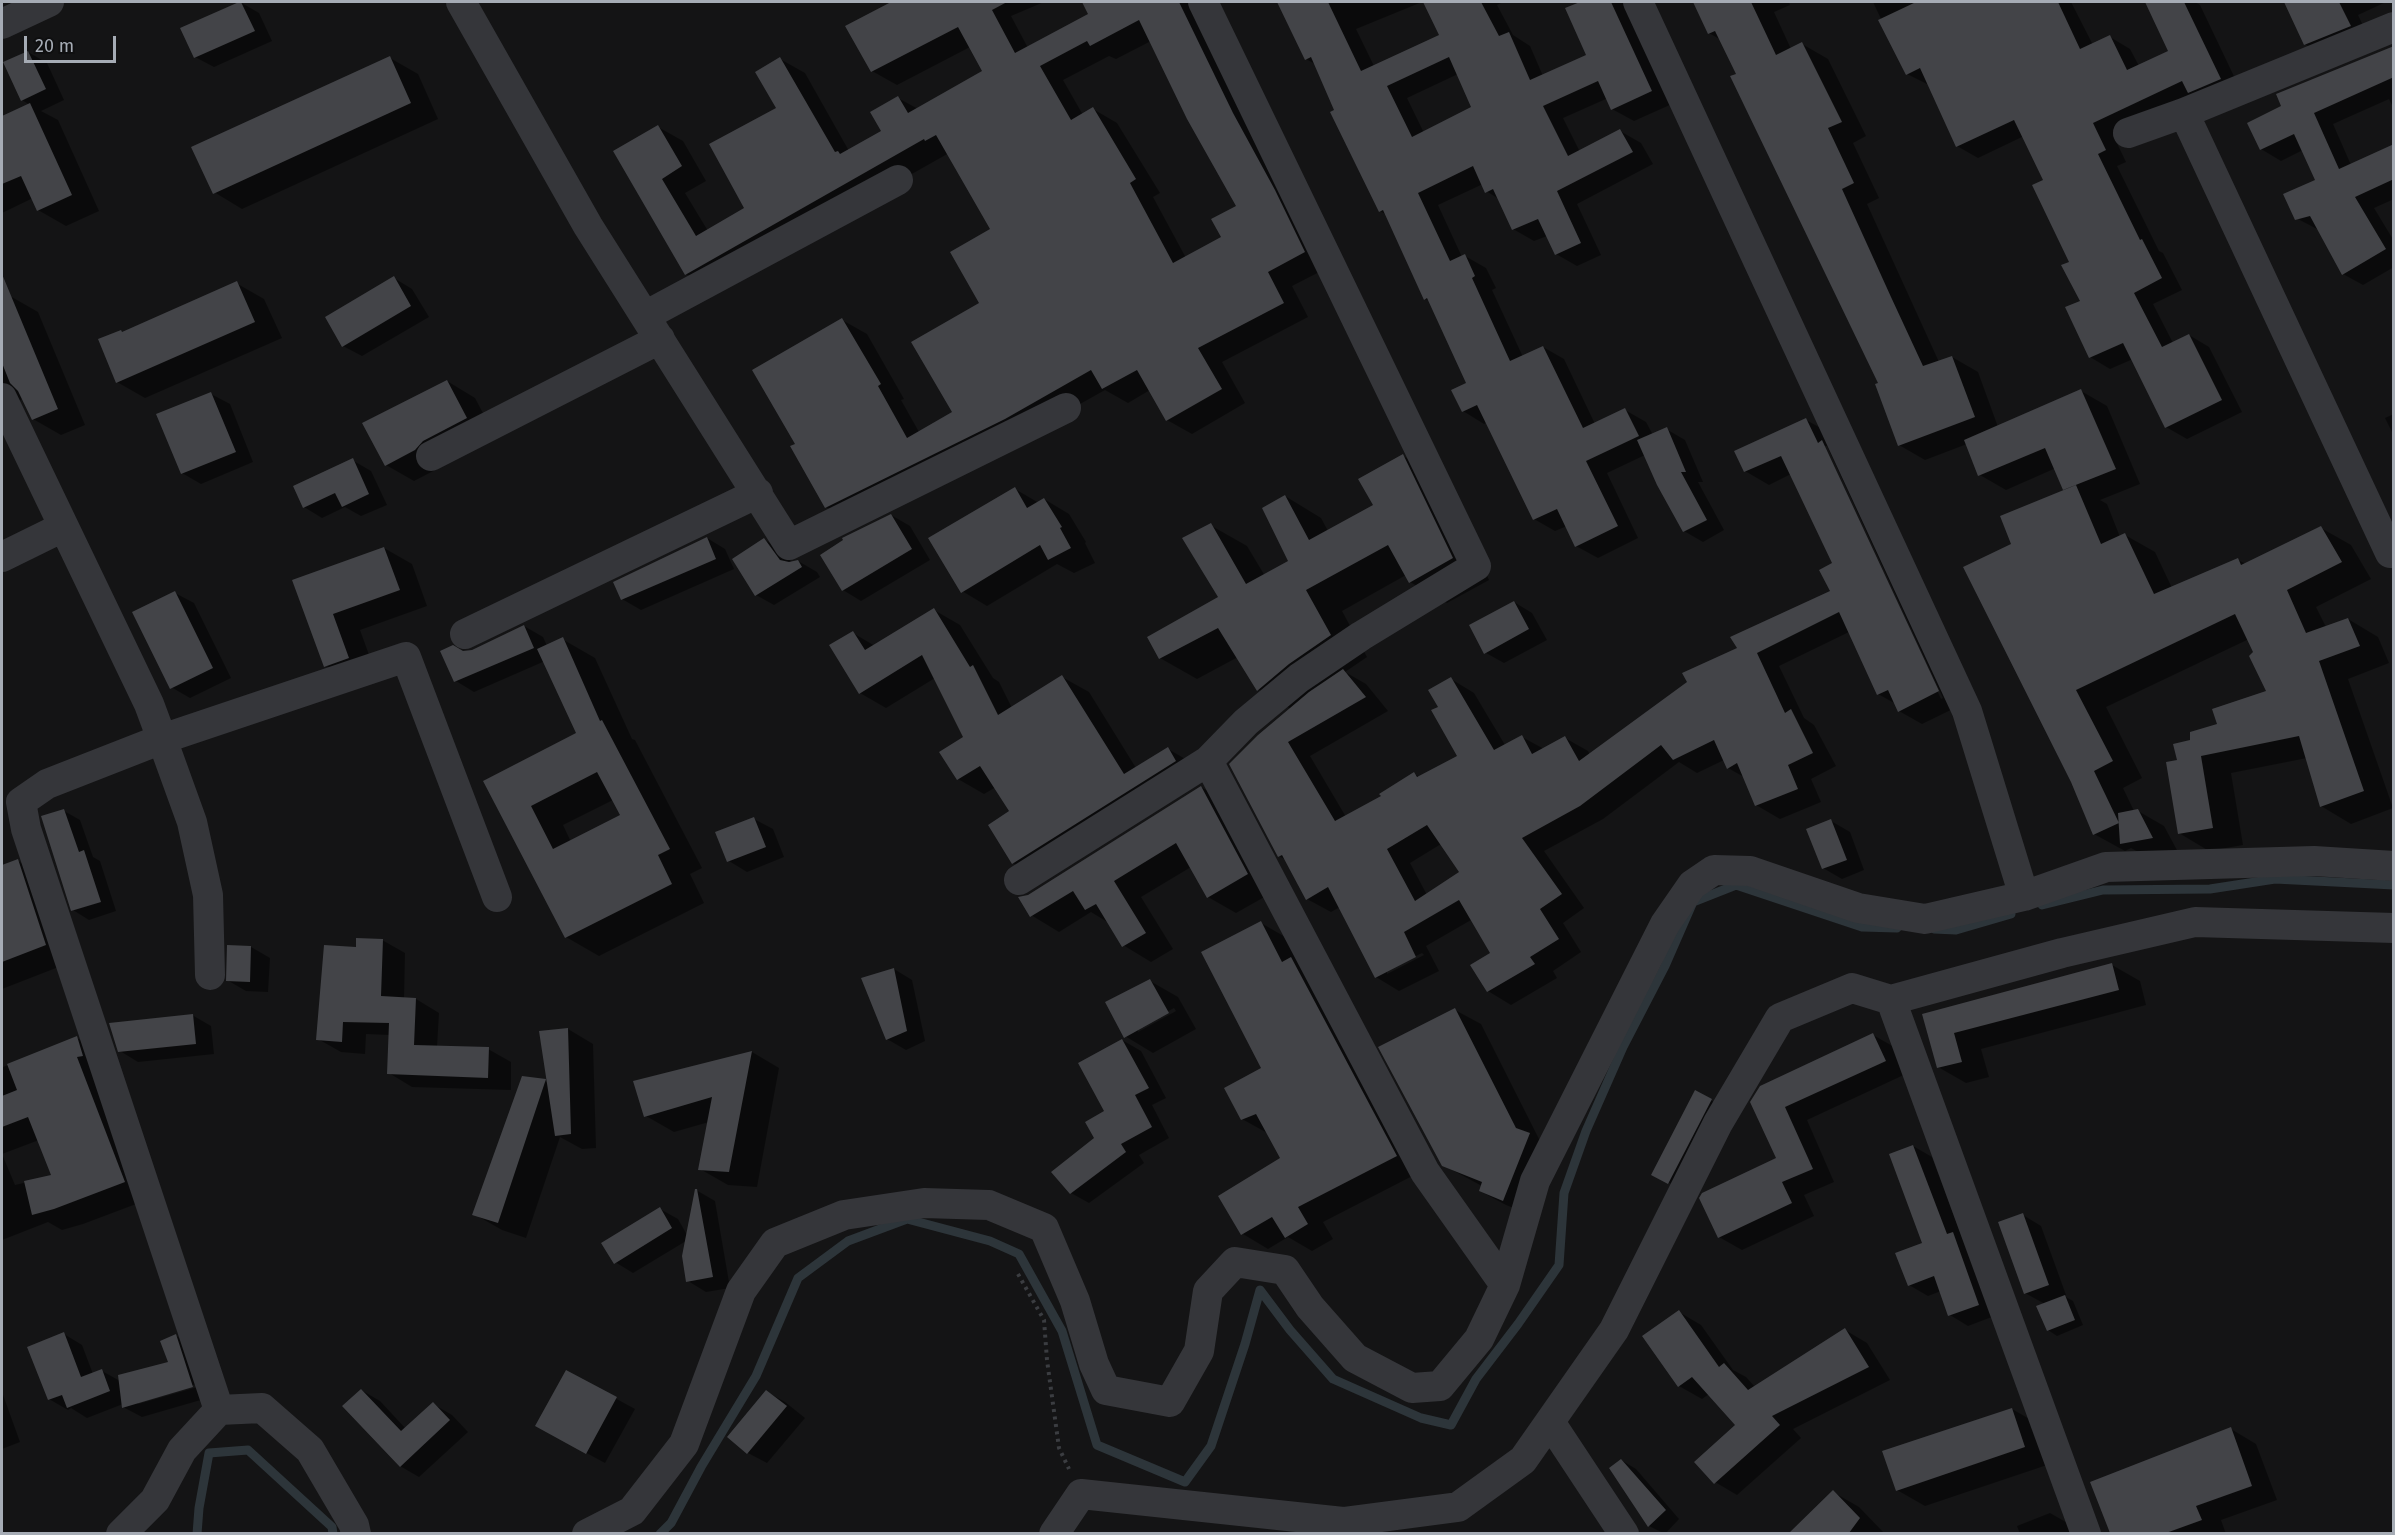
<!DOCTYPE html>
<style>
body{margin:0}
#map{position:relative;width:2395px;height:1535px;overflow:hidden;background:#141415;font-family:"Fira Sans",sans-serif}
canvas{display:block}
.frame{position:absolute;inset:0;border:3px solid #a6acb5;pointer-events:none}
.scale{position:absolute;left:24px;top:36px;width:92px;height:27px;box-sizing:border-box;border:3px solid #a6acb5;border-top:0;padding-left:8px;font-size:18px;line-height:21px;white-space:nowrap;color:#a6acb5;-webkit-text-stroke:4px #0f0f10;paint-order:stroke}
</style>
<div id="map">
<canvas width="2395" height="1535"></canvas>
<div class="frame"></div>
<div class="scale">20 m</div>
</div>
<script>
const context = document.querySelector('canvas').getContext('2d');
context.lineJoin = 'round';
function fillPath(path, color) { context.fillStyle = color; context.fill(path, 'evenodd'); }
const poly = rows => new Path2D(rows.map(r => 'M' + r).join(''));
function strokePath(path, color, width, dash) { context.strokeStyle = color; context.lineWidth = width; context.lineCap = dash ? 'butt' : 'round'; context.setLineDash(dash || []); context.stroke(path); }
fillPath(poly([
 [240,2,259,13,272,41,214,67,195,57],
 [894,2,1044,2,1011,16,1028,48,1090,15,1083,2,1194,2,1329,267,1292,286,1308,317,1222,362,1245,403,1192,434,1167,420,1150,390,1128,403,1105,390,1030,432,851,521,826,507,797,444,842,320,867,334,904,399,901,400,919,432,954,412,981,303,992,230,949,153,710,288,686,274,615,152,658,127,683,141,706,181,685,193,708,231,746,209,778,109,780,59,805,73,849,151,883,132,898,98,918,109,984,71,970,47,897,85,872,71,847,27],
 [1151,41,1238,206,1223,238,1186,258,1153,197,1160,193,1117,123,1093,109,1083,115,1063,80,1109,56,1116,59],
 [1279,2,1422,2,1356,29,1374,66,1441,35,1425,2,1503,2,1497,5,1513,35,1530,46,1543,76,1588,56,1567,9,1583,2,1622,2,1626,4,1672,104,1634,121,1612,109,1608,98,1563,118,1580,152,1620,131,1641,143,1653,164,1577,204,1601,255,1577,266,1556,254,1547,236,1534,241,1513,229,1499,199,1486,191,1483,184,1438,205,1462,257,1465,256,1486,268,1496,288,1492,290,1523,357,1543,347,1564,359,1595,424,1625,410,1646,422,1653,435,1666,429,1685,440,1703,482,1698,482,1724,530,1703,542,1684,531,1645,455,1607,473,1638,538,1598,558,1576,546,1567,526,1555,531,1534,519,1487,422,1484,424,1463,411,1467,384,1430,301,1425,299,1387,215,1380,211,1315,64,1306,59],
 [1458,74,1473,108,1424,133,1407,98],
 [1695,2,1789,2,1790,5,1774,12,1791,49,1802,44,1828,59,1866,136,1853,143,1879,198,1867,204,1939,362,1952,357,1978,372,1998,427,2081,391,2107,406,2140,484,2100,500,2107,504,2120,537,2125,535,2155,552,2172,588,2238,560,2246,564,2321,528,2351,545,2371,579,2316,607,2326,627,2348,619,2378,637,2389,663,2348,679,2393,808,2351,824,2321,806,2307,758,2231,773,2243,845,2209,851,2179,833,2179,762,2192,741,2268,692,2249,639,2106,707,2142,778,2123,788,2134,811,2138,811,2164,826,2178,852,2147,857,2131,848,2125,851,2094,834,2013,545,2067,490,2056,468,2006,490,1980,475,1967,444,1925,460,1899,445,1880,384,1738,74,1721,40,1709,33],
 [1873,2,2071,2,2093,45,2110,37,2130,49,2139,66,2170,51,2149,7,2161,2,2195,2,2200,5,2241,91,2196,96,2113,135,2126,162,2117,166,2159,251,2163,253,2182,290,2153,304,2173,343,2189,335,2209,347,2242,412,2187,439,2166,427,2133,359,2110,369,2090,357,2082,302,2071,262,2045,181,2024,136,1978,158,1957,146,1929,85,1907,74],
 [2285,2,2386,2,2358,15,2368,36,2323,55,2305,44],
 [2394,49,2394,109,2389,99,2333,124,2351,165,2394,146,2394,199,2374,208,2394,241,2394,267,2363,285,2343,274,2319,230,2296,218,2317,180,2303,150,2281,161,2261,149],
 [28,52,47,63,64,100,41,111,58,120,99,211,66,226,38,210,33,198,2,213,2,117,30,105,22,100],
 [390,58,418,74,438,119,242,209,214,192],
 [394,278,412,289,429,317,362,356,343,346],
 [236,283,264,299,282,338,145,398,117,382,123,333],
 [10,296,38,312,85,425,61,435,33,419,23,398,15,405,2,427,2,299],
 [447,381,475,398,494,434,443,466,414,481,386,465],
 [211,394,230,404,253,462,201,484,182,473],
 [2394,414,2394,436,2385,418],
 [1806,420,1830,433,1961,705,1922,724,1899,711,1896,704,1878,694,1849,632,1779,666,1804,718,1814,725,1836,766,1811,779,1821,802,1780,819,1756,805,1744,777,1728,768,1724,760,1697,773,1679,762,1603,819,1544,851,1584,908,1563,923,1581,952,1553,971,1557,978,1511,1005,1488,991,1492,954,1471,920,1426,946,1439,971,1399,991,1376,977,1340,907,1331,912,1307,899,1286,860,1279,856,1231,764,1291,709,1258,689,1238,657,1197,679,1160,658,1220,598,1210,525,1247,546,1265,576,1290,562,1285,496,1321,518,1328,531,1375,505,1403,456,1440,477,1489,580,1447,603,1410,582,1406,575,1342,611,1367,657,1345,672,1366,684,1388,711,1310,756,1346,817,1383,797,1414,774,1420,777,1459,756,1440,708,1451,679,1474,693,1505,745,1522,737,1544,749,1565,738,1588,751,1590,755,1739,648,1832,592,1834,564,1791,474,1769,485,1745,471],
 [1823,446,1827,446,1943,698,1941,699],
 [1441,844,1461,873,1427,895,1410,863],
 [1422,953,1424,955,1387,974,1387,970],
 [352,460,371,471,387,505,361,516,345,507,322,518,304,507],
 [1015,489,1039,503,1044,499,1069,514,1086,542,1085,543,1095,563,1074,573,1057,564,987,606,962,591],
 [891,515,910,526,930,560,861,601,843,590],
 [707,538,725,549,734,569,641,610,622,599],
 [765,540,783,551,792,563,798,561,817,572,820,577,774,605,756,595],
 [384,548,412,564,427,606,360,630,376,674,353,682,325,665,294,581],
 [175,593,194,603,231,678,190,698,171,687],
 [1514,602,1532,613,1547,640,1504,663,1486,653],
 [934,610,960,625,993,678,999,682,1012,708,1062,677,1089,692,1136,768,1168,749,1194,764,1040,878,1013,863,1011,812,996,787,984,794,958,779,965,737,935,678,886,708,860,693,853,633,875,646],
 [524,626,543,637,547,646,562,639,595,658,632,739,635,740,702,868,690,874,704,903,599,956,566,937,485,782,578,734,545,661,474,692,456,681,463,653,472,651],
 [613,800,622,816,571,842,563,825],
 [1201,787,1229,803,1275,891,1236,913,1208,897,1191,867,1141,897,1173,949,1151,962,1123,945,1109,923,1091,912,1059,932,1031,915,1029,896],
 [64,811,80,820,93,857,100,861,116,911,89,920,73,910],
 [754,819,773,829,784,857,747,872,729,861],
 [1831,821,1850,832,1864,870,1842,879,1823,868],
 [18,861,46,877,74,961,2,989,2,902,5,901,2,893,2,867],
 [1261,923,1287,938,1422,1171,1323,1222,1333,1239,1312,1251,1288,1237,1268,1249,1243,1234,1282,1159,1269,1134,1242,1119,1263,1069],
 [382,940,405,953,404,999,416,999,439,1013,437,1047,488,1049,511,1062,511,1090,412,1087,389,1073,390,1035,366,1034,365,1054,341,1052,318,1039,358,949],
 [228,946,251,947,270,958,268,992,246,991,227,980],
 [2112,965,2140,981,2146,1005,1981,1049,1989,1077,1966,1083,1938,1067,1924,1015],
 [894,969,912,980,925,1041,906,1050,887,1039],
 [1150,981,1178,997,1196,1029,1153,1053,1125,1036],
 [1174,1008,1176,1011,1138,1032,1138,1028],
 [1455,1010,1481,1024,1540,1141,1529,1214,1506,1205,1480,1191,1482,1186,1443,1165],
 [192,1015,211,1026,214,1054,138,1062,120,1051],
 [568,1029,593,1044,596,1148,582,1149,560,1137,526,1238,502,1230,474,1214,523,1077,548,1082],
 [1873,1035,1896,1048,1908,1073,1807,1120,1834,1182,1804,1195,1814,1216,1742,1250,1719,1237,1778,1159,1752,1102],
 [77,1038,105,1054,152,1198,83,1224,62,1230,48,1222,2,1240,2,1063,3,1067],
 [39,1140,53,1176,15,1185,2,1154],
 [1122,1040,1141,1051,1166,1098,1152,1105,1169,1138,1139,1155,1144,1163,1089,1203,1071,1193,1106,1112],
 [752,1052,779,1068,757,1187,728,1185,700,1169,709,1122,674,1132,646,1116],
 [1696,1092,1730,1111,1684,1191,1653,1174],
 [1913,1146,1932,1157,1963,1240,1997,1315,1968,1326,1950,1315,1941,1291,1928,1296,1909,1285,1924,1244],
 [696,1190,715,1201,730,1288,706,1292,688,1281,686,1241,633,1273,615,1262,660,1209,678,1219,687,1235],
 [2023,1215,2041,1226,2066,1295,2064,1296,2073,1301,2083,1325,2057,1336,2048,1330,2045,1304,2025,1293],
 [1679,1312,1701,1325,1733,1370,1746,1377,1755,1387,1845,1330,1867,1343,1890,1380,1793,1429,1801,1438,1737,1495,1715,1482,1737,1425,1709,1394,1702,1399,1679,1386],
 [64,1334,82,1345,93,1374,102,1371,120,1381,170,1363,176,1336,194,1347,211,1397,142,1417,123,1407,123,1404,87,1418,71,1408,68,1410,49,1399],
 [200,1383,201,1386,138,1404,138,1401],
 [567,1372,635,1409,605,1463,555,1436],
 [361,1390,380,1401,406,1429,433,1404,452,1415,468,1432,419,1477,400,1466],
 [2,1392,20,1442,2,1449],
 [767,1392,785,1402,805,1418,767,1463,748,1453,729,1437],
 [2012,1409,2040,1425,2053,1463,1925,1506,1897,1490],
 [2231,1429,2256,1444,2277,1500,2221,1520,2226,1534,2112,1534,2092,1483],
 [1621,1460,1636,1469,1679,1519,1665,1534,1649,1526,1611,1469],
 [1833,1492,1859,1507,1885,1534,1789,1534],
 [2050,1513,2078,1529,2079,1534,2020,1534,2017,1526]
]), '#0007');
strokePath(poly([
 [2042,905,2103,890,2210,889,2275,879,2394,885],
 [1934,929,1956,930,2011,914],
 [197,1534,199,1508,209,1453,248,1450,332,1527,333,1534],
 [660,1534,671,1523,701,1467,756,1376,798,1278,848,1241,907,1219,990,1241,1019,1254,1062,1331,1097,1445,1185,1482,1211,1446,1245,1344,1260,1290,1290,1330,1333,1379,1421,1418,1451,1425,1476,1379,1518,1324,1559,1265,1564,1193,1586,1131,1623,1047,1665,966,1693,902,1736,885,1862,927,1897,928]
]), '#2d353a', 9);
fillPath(poly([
 [239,2,241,2,255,31,194,58,180,28],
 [891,2,1007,2,992,10,1015,53,1088,14,1082,2,1179,2,1233,113,1275,190,1305,252,1268,272,1284,303,1198,348,1222,389,1166,421,1137,370,1102,389,1091,370,1005,419,825,508,790,446,795,444,752,370,842,318,881,384,878,386,907,438,952,412,911,342,979,303,950,252,990,229,936,135,925,141,924,139,685,275,613,151,658,125,682,166,662,179,696,236,744,208,709,144,776,108,755,72,780,57,835,152,838,151,840,154,881,131,870,112,898,96,908,113,982,71,958,27,871,72,845,26],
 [1139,20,1187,119,1236,206,1211,219,1221,237,1173,263,1130,183,1136,179,1093,107,1071,120,1040,66,1087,41,1090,46],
 [1277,2,1328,2,1361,71,1439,35,1423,2,1481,2,1499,36,1509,32,1530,80,1586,55,1565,8,1580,2,1611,2,1652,91,1611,110,1598,81,1543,106,1568,156,1620,129,1633,152,1557,191,1581,243,1555,255,1538,219,1512,230,1493,189,1485,193,1473,166,1418,193,1450,261,1465,254,1475,276,1472,278,1510,361,1543,346,1583,428,1625,408,1639,436,1586,461,1618,526,1575,547,1557,509,1533,520,1477,405,1462,412,1451,390,1466,383,1427,298,1424,300,1383,210,1379,212,1330,112,1334,110,1311,57,1305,60],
 [1449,57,1471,107,1412,137,1387,86],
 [1693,2,1751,2,1776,55,1802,42,1842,122,1828,128,1854,183,1842,189,1891,297,1923,366,1952,356,1975,417,1898,446,1875,384,1878,383,1730,76,1736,74,1715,31,1708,34],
 [1916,2,2058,2,2080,49,2110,35,2127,70,2168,51,2145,2,2184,2,2221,79,2188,93,2182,81,2093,123,2106,150,2098,154,2140,240,2142,239,2162,278,2134,293,2162,347,2189,334,2222,400,2165,428,2123,343,2089,358,2065,307,2080,301,2061,265,2069,262,2032,185,2043,180,2014,120,1956,147,1920,68,1906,75,1878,20],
 [2284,2,2339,2,2351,26,2304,45],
 [2394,46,2394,77,2314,113,2339,169,2394,144,2394,179,2355,197,2386,249,2342,275,2310,216,2295,220,2283,194,2315,180,2294,134,2260,150,2247,123,2281,106,2276,94],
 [28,51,46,89,21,101,3,62],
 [390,56,411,103,213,194,191,147],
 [30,103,72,195,37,211,21,176,2,184,2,116],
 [2,274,58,409,32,420,18,391,10,383,2,363],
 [394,276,411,306,342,347,325,317],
 [237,281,255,322,116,383,98,339,121,330,122,332],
 [447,380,467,418,423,441,415,450,385,466,362,423],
 [2081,389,2116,469,2063,490,2045,448,1978,476,1964,440],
 [211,392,236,452,181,474,156,414],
 [1806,418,1818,443,1822,440,1939,691,1898,712,1888,690,1877,695,1839,612,1757,653,1785,713,1791,709,1813,753,1788,765,1798,789,1755,806,1737,763,1727,769,1714,740,1673,760,1661,745,1580,806,1522,838,1562,894,1540,909,1559,939,1530,957,1535,964,1487,992,1470,965,1490,953,1459,900,1404,932,1416,957,1375,978,1328,887,1306,900,1282,855,1278,857,1229,764,1258,735,1309,692,1343,669,1366,697,1288,742,1335,821,1381,796,1379,794,1414,772,1417,777,1457,756,1431,710,1438,707,1428,690,1451,677,1494,750,1522,735,1532,754,1565,736,1579,761,1687,682,1682,673,1737,648,1730,637,1830,591,1819,570,1832,563,1781,456,1744,472,1734,451],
 [1427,825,1459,872,1415,901,1387,849],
 [1667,427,1686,472,1681,472,1707,520,1683,532,1657,485,1637,440],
 [1403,454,1453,558,1409,583,1388,545,1306,590,1331,635,1289,664,1257,691,1218,628,1159,659,1147,637,1218,597,1182,538,1211,523,1246,584,1288,561,1262,508,1285,495,1309,540,1373,505,1358,479],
 [353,458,369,494,342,507,335,493,303,508,293,486],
 [2076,485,2101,544,2125,533,2154,594,2238,558,2241,565,2321,526,2342,562,2287,590,2306,633,2348,618,2360,646,2319,661,2364,791,2320,807,2299,736,2201,756,2213,828,2178,834,2166,762,2177,760,2173,744,2190,740,2190,732,2217,724,2212,709,2266,691,2249,656,2253,652,2235,614,2076,690,2113,761,2094,771,2119,823,2093,835,2071,782,1963,567,2011,544,2000,516],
 [1015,487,1027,508,1044,498,1062,527,1060,528,1071,548,1048,560,1040,545,961,593,928,538],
 [891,514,912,549,842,591,820,555,843,540,842,538],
 [707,537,716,559,621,600,613,582],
 [764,538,780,560,789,562,798,560,802,567,755,596,732,559],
 [384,547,400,590,333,614,349,658,324,667,292,580],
 [175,591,213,668,170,689,132,612],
 [1514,601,1529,629,1484,654,1469,625],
 [934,608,970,667,973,665,998,715,1062,675,1124,774,1168,747,1176,761,1012,864,988,825,1009,811,980,766,957,780,939,752,963,737,922,655,859,694,829,645,853,631,865,650],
 [524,625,534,648,454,682,440,651,453,645,463,651,472,650],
 [563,637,600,721,602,720,670,849,658,855,672,884,565,938,483,781,576,733,537,649],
 [597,772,620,815,553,849,531,806],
 [1201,786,1248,874,1207,898,1176,843,1114,881,1146,933,1122,947,1096,904,1085,910,1073,891,1030,917,1018,897,1028,895],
 [64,809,79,852,84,850,101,902,71,911,41,816],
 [2138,809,2153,838,2120,844,2118,813],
 [754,817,766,847,727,862,715,832],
 [1831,819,1847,860,1822,869,1806,829],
 [18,859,46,945,2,962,2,865],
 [1261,921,1282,962,1291,957,1397,1156,1298,1207,1308,1224,1285,1238,1272,1217,1241,1235,1218,1196,1280,1158,1256,1114,1241,1120,1224,1088,1261,1068,1201,952],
 [356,938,383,939,381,996,416,998,414,1045,489,1047,488,1078,387,1074,389,1023,343,1022,342,1042,316,1040,324,945,356,947],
 [227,945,251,946,250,982,226,981],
 [2112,963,2119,990,1954,1033,1962,1062,1937,1068,1922,1014],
 [894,968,907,1031,886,1040,861,978],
 [1150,979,1169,1013,1124,1038,1105,1002],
 [1455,1008,1516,1128,1530,1133,1503,1201,1479,1191,1482,1182,1442,1166,1378,1047],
 [193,1014,196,1044,118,1052,109,1023],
 [568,1028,571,1134,555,1136,539,1031],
 [1873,1033,1886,1061,1785,1107,1813,1169,1782,1182,1792,1203,1718,1238,1699,1198,1702,1193,1776,1158,1750,1102,1760,1086],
 [77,1036,83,1056,77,1057,125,1182,54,1209,32,1215,24,1181,51,1175,28,1117,2,1127,2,1096,17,1090,7,1064],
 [1122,1039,1149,1088,1135,1095,1152,1127,1121,1144,1126,1152,1070,1194,1051,1172,1094,1138,1085,1122,1104,1111,1078,1063],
 [752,1051,729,1172,698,1170,712,1097,644,1117,633,1081],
 [522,1076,546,1079,498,1223,472,1215],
 [1695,1090,1712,1099,1668,1184,1651,1175],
 [1913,1145,1947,1234,1953,1232,1979,1305,1948,1316,1934,1276,1908,1286,1895,1253,1922,1243,1889,1154],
 [695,1189,697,1189,713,1277,686,1282,682,1256],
 [660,1207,672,1228,614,1264,601,1243],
 [2023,1213,2049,1285,2024,1294,1998,1222],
 [2065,1295,2075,1320,2047,1331,2036,1306],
 [1679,1310,1719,1367,1724,1363,1748,1390,1845,1328,1869,1367,1772,1416,1780,1425,1714,1484,1694,1462,1735,1425,1692,1377,1678,1387,1642,1336],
 [64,1332,81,1377,102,1369,110,1391,67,1408,62,1395,48,1400,27,1347],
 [176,1334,193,1387,122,1408,118,1375,168,1362,160,1341],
 [566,1370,617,1397,586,1454,535,1426],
 [361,1389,401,1431,433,1402,450,1420,400,1467,342,1406],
 [766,1390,787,1406,747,1454,727,1437],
 [2012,1408,2025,1447,1896,1491,1882,1451],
 [2231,1427,2252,1486,2196,1506,2202,1520,2166,1533,2110,1533,2090,1482],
 [1621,1459,1666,1510,1648,1527,1609,1468],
 [1833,1490,1860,1518,1849,1533,1789,1533]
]), '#434448');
strokePath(poly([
 [1018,1274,1044,1320,1047,1360,1059,1448,1069,1469]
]), '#3b3d41', 4, [3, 4.5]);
strokePath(poly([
 [461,2,588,226,789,545,1066,408],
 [1203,2,1476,566,1361,636,1299,678,1246,722,1208,761,1425,1172,1505,1285],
 [1638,2,1967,711,2024,896],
 [2,24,49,2],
 [2184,113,2390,553,2394,551],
 [2128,133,2184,113,2394,27],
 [645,316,898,180],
 [2,398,149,704,162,739,192,822,208,895,210,975],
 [431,456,660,339],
 [2,557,63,527],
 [465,634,758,493],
 [1019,880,1208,761],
 [1891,1000,2086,1534],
 [219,1410,26,829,21,802,47,784,162,739,406,657,497,897],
 [1550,1422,1624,1534],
 [121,1534,155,1500,182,1450,219,1410,262,1408,310,1450,354,1525,356,1534],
 [587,1534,632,1511,684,1444,741,1291,775,1243,844,1215,924,1203,989,1205,1044,1228,1075,1301,1094,1364,1106,1390,1170,1402,1199,1351,1208,1291,1235,1262,1285,1270,1310,1307,1355,1358,1412,1388,1440,1386,1479,1339,1505,1285,1535,1181,1665,924,1692,885,1714,870,1750,871,1858,908,1925,919,2024,896,2106,867,2314,861,2394,866],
 [1054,1534,1081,1494,1343,1522,1458,1507,1523,1460,1614,1330,1718,1123,1780,1018,1852,988,1891,1000,2062,953,2195,922,2394,928]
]), '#35363a', 30);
</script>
